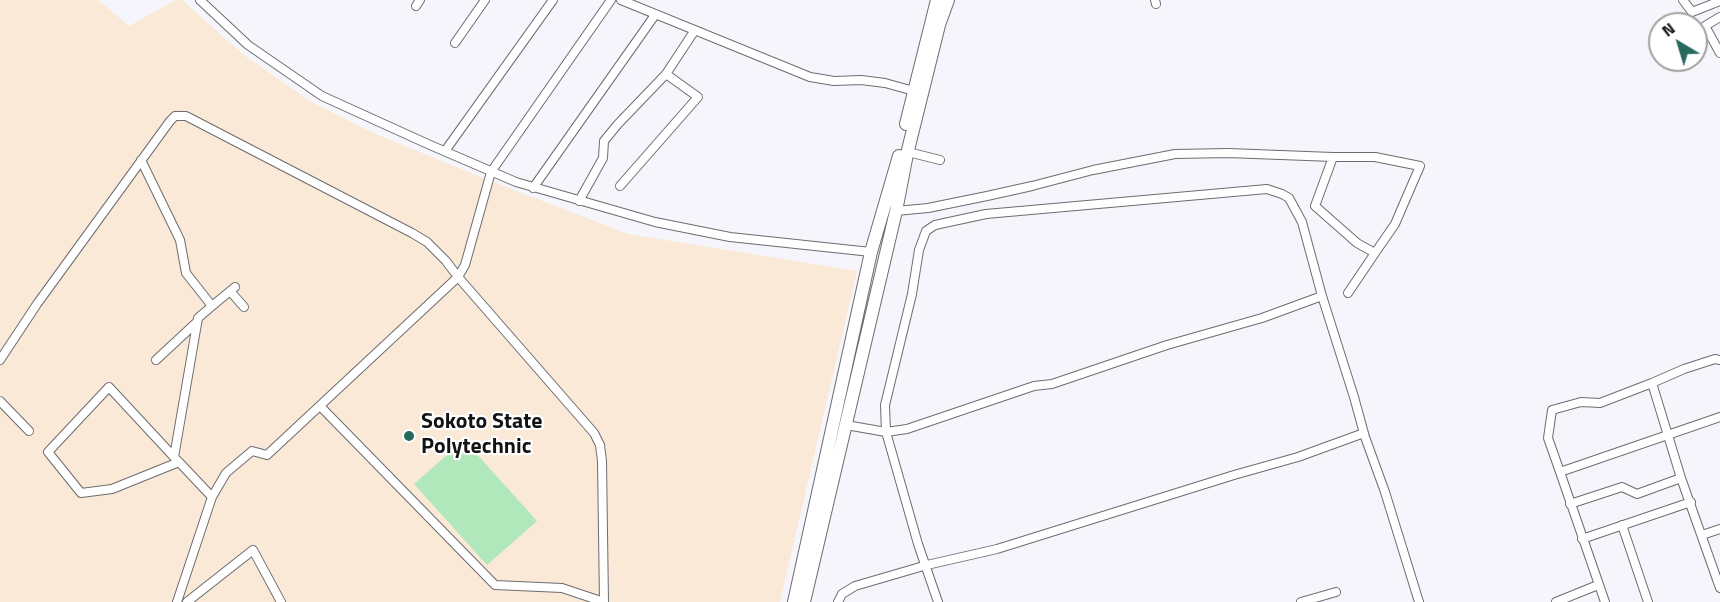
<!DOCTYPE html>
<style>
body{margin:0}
#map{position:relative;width:1720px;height:602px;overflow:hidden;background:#f5f5fb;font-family:"Titillium Web",sans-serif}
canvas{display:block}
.north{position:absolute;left:1648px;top:12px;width:60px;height:60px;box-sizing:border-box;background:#fff;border:2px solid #a1a1a1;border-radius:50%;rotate:322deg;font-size:16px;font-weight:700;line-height:24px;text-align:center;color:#131315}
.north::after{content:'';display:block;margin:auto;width:21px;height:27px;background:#256a5d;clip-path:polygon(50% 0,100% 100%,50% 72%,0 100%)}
</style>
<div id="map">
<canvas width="1720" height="602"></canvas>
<div class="north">N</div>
</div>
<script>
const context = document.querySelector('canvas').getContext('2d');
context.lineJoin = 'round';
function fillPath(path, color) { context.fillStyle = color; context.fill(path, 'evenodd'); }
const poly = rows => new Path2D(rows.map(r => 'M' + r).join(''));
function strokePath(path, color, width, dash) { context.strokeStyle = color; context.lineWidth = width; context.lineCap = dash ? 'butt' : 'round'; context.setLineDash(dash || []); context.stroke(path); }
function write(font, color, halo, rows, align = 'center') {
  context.font = font + ' "Titillium Web",sans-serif'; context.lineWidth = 4.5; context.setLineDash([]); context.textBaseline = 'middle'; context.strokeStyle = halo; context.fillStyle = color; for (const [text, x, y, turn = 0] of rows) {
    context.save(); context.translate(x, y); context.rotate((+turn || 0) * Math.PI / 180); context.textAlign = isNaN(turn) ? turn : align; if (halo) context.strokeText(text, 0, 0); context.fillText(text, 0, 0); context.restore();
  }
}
fillPath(poly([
 [0,0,98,0,129,26,176,0,182,0,245,56,313,103,371,132,488,180,628,234,857,271,780,602,0,602]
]), '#f9e9d6');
fillPath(poly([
 [464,440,537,521,487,565,414,484]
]), '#b0e8bb');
const street = poly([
 [200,0,248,45,322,96,430,145,516,182,655,222,730,237,871,252],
 [621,0,810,77,834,81,861,80,885,83,914,91],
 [1155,0,1156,4],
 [1683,0,1692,12,1720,1],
 [416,6,420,0],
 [1720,17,1705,26,1720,53],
 [455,43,485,0],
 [445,151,553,0],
 [908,152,940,160],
 [1333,157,1375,157,1420,166,1395,224,1375,253],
 [141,160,180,240,186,273,212,306,198,318,174,457],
 [620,186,698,97,666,74],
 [533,188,655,15],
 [579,201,603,158,604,141,618,124,666,74,695,30],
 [896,211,928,208,987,196,1032,186,1093,170,1175,154,1228,153,1333,157,1315,206,1357,243,1375,253,1348,293],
 [230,291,244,307],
 [212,306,235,287],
 [0,360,37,304,170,121,175,116,186,116,412,233,427,242,446,261,458,277,594,433,600,445,602,461,604,602],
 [156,360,197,322],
 [1720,360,1715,359,1684,369,1652,383,1681,478,1720,588],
 [0,401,29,431],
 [320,406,495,585,562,588,604,602],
 [846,425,886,432,907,429,1034,386,1052,384,1167,345,1262,318,1322,296],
 [179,462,112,489,81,493,48,452,109,387,174,457,179,462,212,497],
 [1560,472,1548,438,1552,410,1581,402,1600,403,1652,383],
 [1570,504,1622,487,1637,494,1681,478],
 [1622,525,1648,602],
 [1702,535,1720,529],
 [1582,539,1691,502],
 [177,602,212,497,226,473,252,451,267,455,458,277,465,265,491,172,611,0],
 [187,602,253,550,281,602],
 [838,602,842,594,855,586,927,565,997,549,1234,475,1298,457,1364,433],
 [938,602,918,544,886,432,885,405,912,294,919,250,926,231,935,225,986,214,1267,189,1282,194,1289,198,1302,222,1322,296,1354,397,1365,437,1385,492,1419,602],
 [1301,602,1336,592],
 [1556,602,1598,585],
 [1605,602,1560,472,1720,417]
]);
const secondary = poly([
 [906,124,937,0],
 [794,602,871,252,899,156],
 [804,602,896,211,907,154,939,25,948,0]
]);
strokePath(street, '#6c6c71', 10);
strokePath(secondary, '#6c6c71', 14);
strokePath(street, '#fff', 8);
strokePath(secondary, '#fff', 12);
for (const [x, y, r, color] of [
 [409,436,6,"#256a5d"]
]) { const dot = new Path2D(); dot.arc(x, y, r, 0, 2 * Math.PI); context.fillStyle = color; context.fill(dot); strokePath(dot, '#fff', 2); }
write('bold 22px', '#131315', '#fff', [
 ["Sokoto State",421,423],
 ["Polytechnic",421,448]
], 'left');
</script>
